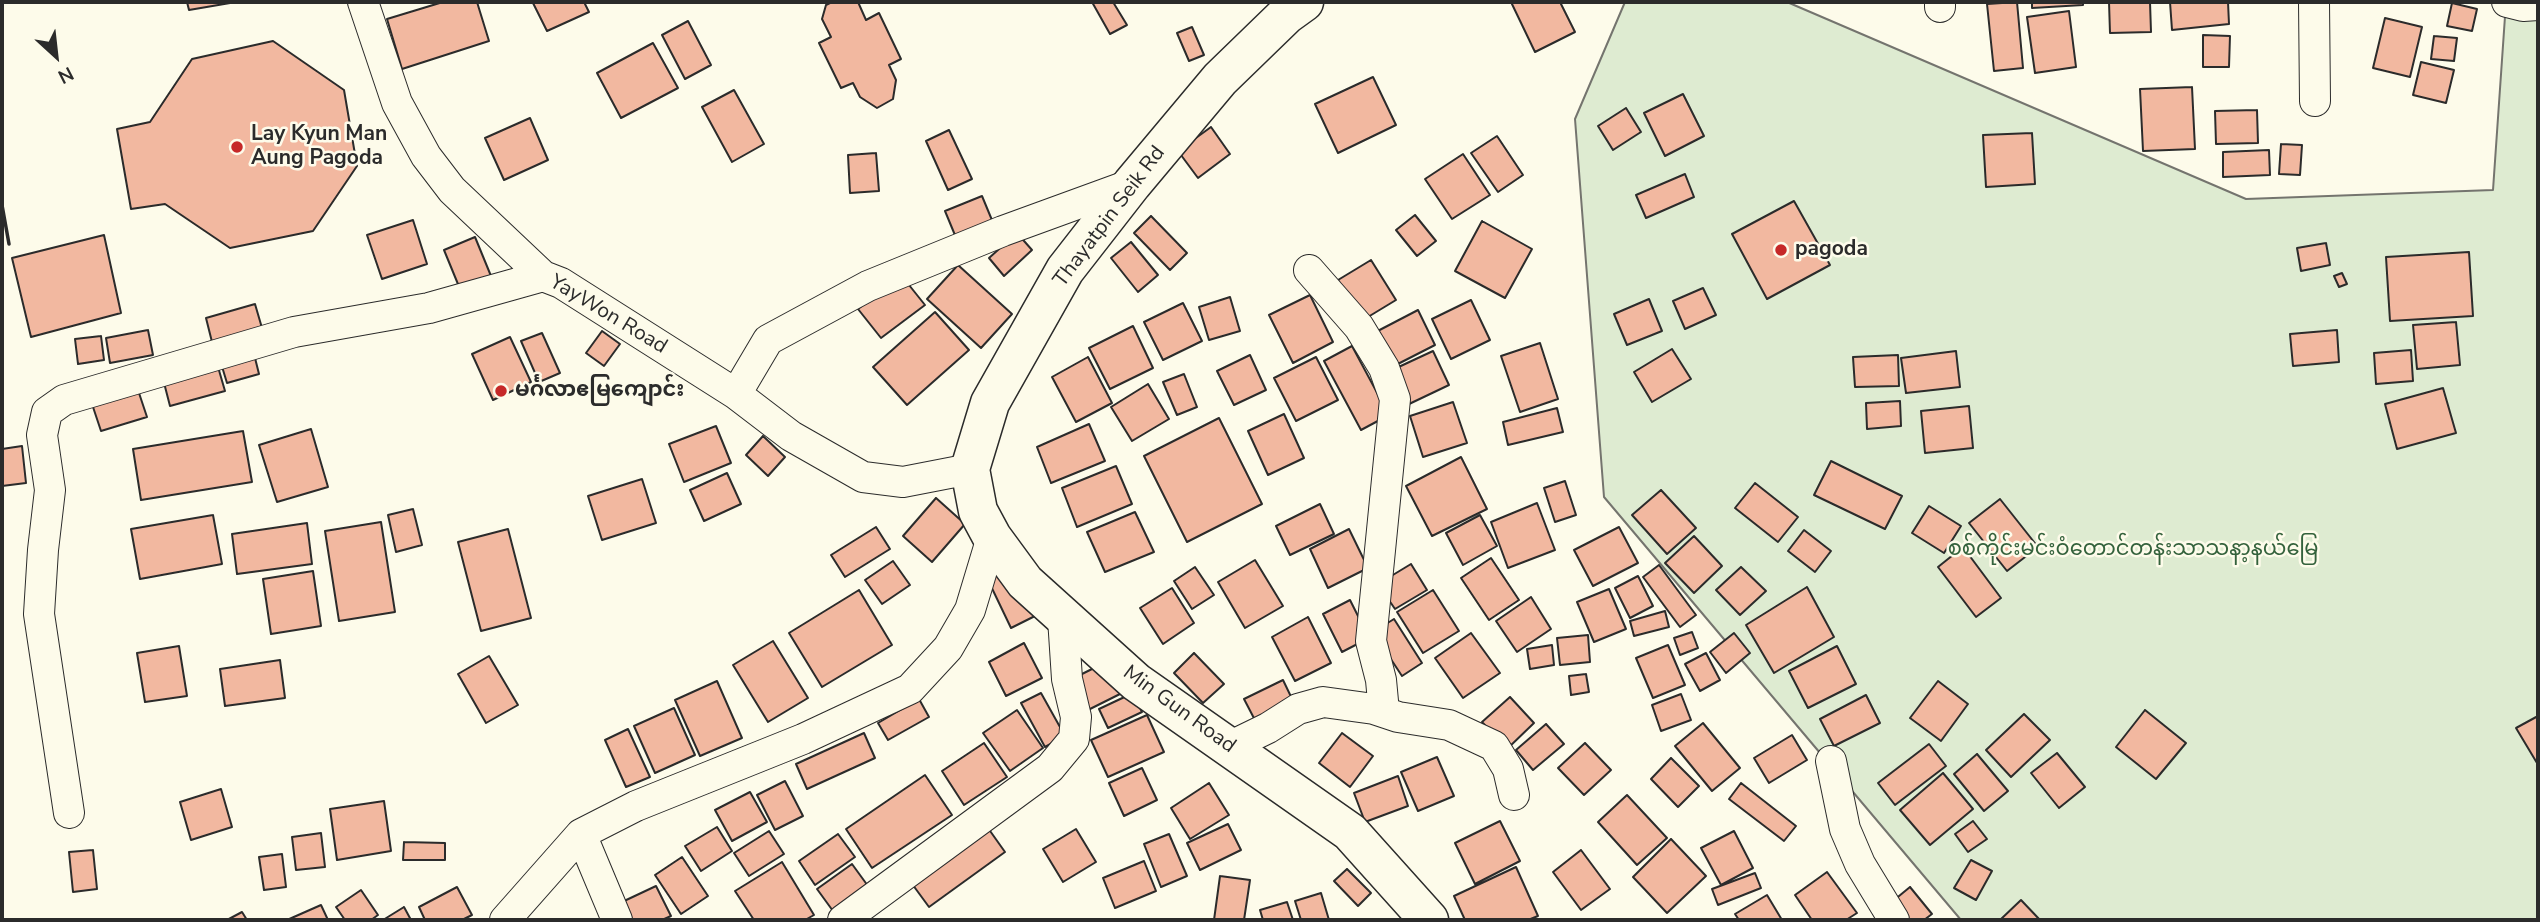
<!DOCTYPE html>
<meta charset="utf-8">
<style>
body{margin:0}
#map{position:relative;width:2540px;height:922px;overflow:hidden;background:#fdfbea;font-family:"Nunito Sans",sans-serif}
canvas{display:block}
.frame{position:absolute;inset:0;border:4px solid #2b2b2b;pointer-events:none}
.north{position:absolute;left:21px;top:21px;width:70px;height:70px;-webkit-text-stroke:5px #fdfbea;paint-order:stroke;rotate:153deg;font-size:19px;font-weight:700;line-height:28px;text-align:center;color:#2b2b2b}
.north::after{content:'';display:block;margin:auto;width:24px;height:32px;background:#2b2b2b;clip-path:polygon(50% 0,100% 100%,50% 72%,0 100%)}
</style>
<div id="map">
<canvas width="2540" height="922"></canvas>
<div class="frame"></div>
<div class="north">N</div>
</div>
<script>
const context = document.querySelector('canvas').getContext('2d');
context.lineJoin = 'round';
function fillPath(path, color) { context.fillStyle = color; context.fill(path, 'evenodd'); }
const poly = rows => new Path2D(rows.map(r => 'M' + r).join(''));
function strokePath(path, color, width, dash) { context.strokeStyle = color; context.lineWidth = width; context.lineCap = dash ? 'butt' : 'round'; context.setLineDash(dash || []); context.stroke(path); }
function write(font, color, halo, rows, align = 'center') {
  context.font = font + ' "Nunito Sans","Noto Sans Myanmar",sans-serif'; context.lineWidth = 5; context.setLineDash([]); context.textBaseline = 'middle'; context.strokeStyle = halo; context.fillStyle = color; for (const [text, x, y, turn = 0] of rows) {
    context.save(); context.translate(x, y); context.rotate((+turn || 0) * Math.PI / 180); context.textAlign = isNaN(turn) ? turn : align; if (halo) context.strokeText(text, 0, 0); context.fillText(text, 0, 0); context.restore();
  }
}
const green = poly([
 [1625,2,1787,2,2246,199,2493,190,2506,2,2538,2,2538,920,1961,920,1604,497,1575,119,1625,2]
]);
fillPath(green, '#deebd1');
strokePath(green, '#74746e', 2);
const building = poly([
 [187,2,236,2,189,10,187,2],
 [443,2,477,2,489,41,402,69,387,19,443,2],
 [536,2,584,2,589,12,547,31,533,3,536,2],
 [832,2,858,2,866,20,879,13,901,59,889,65,896,80,893,99,877,108,860,97,853,83,841,88,819,43,831,37,822,19,826,5,832,2],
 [1092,2,1113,2,1127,25,1110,34,1092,2],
 [1511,2,1560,2,1575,32,1535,52,1511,2],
 [2017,2,2023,68,1994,71,1987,4,2017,2],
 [2032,2,2083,2,2083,5,2032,8,2032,2],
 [2109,2,2150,2,2151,32,2110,33,2109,2],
 [2170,2,2228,2,2229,24,2172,30,2170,2],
 [2452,3,2477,9,2472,31,2447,26,2452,3],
 [2069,11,2076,67,2035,73,2027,17,2069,11],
 [2385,18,2422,27,2410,77,2373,68,2385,18],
 [688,21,711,65,685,79,662,35,688,21],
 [1192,27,1204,55,1189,61,1177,33,1192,27],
 [2203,35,2230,36,2229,67,2203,67,2203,35],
 [2434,36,2457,38,2454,61,2431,59,2434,36],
 [273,41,344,90,357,166,313,231,230,248,165,204,131,209,117,129,150,122,192,59,273,41],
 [653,43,678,88,621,118,597,73,653,43],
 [2421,62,2454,70,2446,103,2413,95,2421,62],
 [1373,77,1396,125,1338,153,1315,104,1373,77],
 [2192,87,2195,149,2143,151,2140,89,2192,87],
 [734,90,764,144,732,162,702,107,734,90],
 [1683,94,1704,136,1665,156,1644,113,1683,94],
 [1626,108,1641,132,1613,150,1598,126,1626,108],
 [2257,110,2258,143,2216,144,2215,111,2257,110],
 [530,118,548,160,504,180,485,138,530,118],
 [1211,127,1230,154,1198,178,1178,151,1211,127],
 [949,130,972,179,948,190,926,141,949,130],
 [2032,133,2035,184,1986,187,1983,135,2032,133],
 [1497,136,1523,175,1498,192,1471,153,1497,136],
 [2281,144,2302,145,2300,175,2279,174,2281,144],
 [2269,150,2270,175,2223,177,2223,152,2269,150],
 [876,153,879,191,850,193,848,155,876,153],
 [1463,154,1490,195,1452,219,1425,179,1463,154],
 [1685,174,1694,197,1646,218,1636,195,1685,174],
 [982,196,994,225,957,240,945,211,982,196],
 [1794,201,1830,265,1767,299,1732,234,1794,201],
 [1415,215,1436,241,1417,256,1396,230,1415,215],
 [1151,216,1187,253,1170,270,1134,233,1151,216],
 [413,220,427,264,382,279,367,235,413,220],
 [1482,221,1532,249,1505,298,1455,271,1482,221],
 [1017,233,1032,250,1004,276,989,258,1017,233],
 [104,235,121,313,31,337,12,258,104,235],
 [475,237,491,276,460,289,444,250,475,237],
 [1131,242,1158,275,1138,292,1111,258,1131,242],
 [2326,243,2330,265,2301,271,2297,248,2326,243],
 [2469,252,2473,316,2390,321,2386,257,2469,252],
 [1371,260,1396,300,1363,320,1338,280,1371,260],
 [958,265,1012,314,981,348,927,299,958,265],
 [2342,273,2347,284,2339,287,2334,276,2342,273],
 [901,275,925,305,881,338,858,309,901,275],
 [1703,288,1716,315,1685,329,1673,301,1703,288],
 [1310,295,1333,342,1293,363,1269,315,1310,295],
 [1230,297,1240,331,1209,340,1199,307,1230,297],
 [1649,299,1662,331,1627,345,1614,314,1649,299],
 [1471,300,1490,340,1451,359,1432,319,1471,300],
 [1183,303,1202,341,1163,360,1144,322,1183,303],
 [255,304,262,328,212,342,206,318,255,304],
 [1418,310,1435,345,1388,369,1370,335,1418,310],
 [935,312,969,350,907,405,873,367,935,312],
 [2456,322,2460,365,2417,369,2413,325,2456,322],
 [1133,326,1153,368,1110,389,1089,348,1133,326],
 [148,330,153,355,110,363,106,338,148,330],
 [2337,330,2339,362,2293,366,2290,334,2337,330],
 [602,331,620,344,604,366,586,353,602,331],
 [542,333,560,373,539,382,521,341,542,333],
 [101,336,104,360,78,364,75,339,101,336],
 [510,337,531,382,493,400,472,354,510,337],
 [1540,343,1558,399,1520,412,1501,356,1540,343],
 [1352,346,1389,415,1361,430,1324,361,1352,346],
 [1672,349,1691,379,1652,402,1634,372,1672,349],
 [253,350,259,374,227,383,220,360,253,350],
 [2411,350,2413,381,2376,384,2374,353,2411,350],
 [1433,351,1449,385,1407,405,1390,371,1433,351],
 [1956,351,1960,387,1906,393,1901,358,1956,351],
 [1250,355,1266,390,1234,405,1217,371,1250,355],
 [1898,355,1899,386,1855,387,1853,357,1898,355],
 [1088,357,1112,403,1076,422,1052,377,1088,357],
 [1316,357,1338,400,1296,421,1274,378,1316,357],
 [216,360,225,391,170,406,162,375,216,360],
 [1184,374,1197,407,1177,415,1163,382,1184,374],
 [136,384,147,417,101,431,90,398,136,384],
 [1148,384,1169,419,1132,441,1111,407,1148,384],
 [2443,388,2456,433,2397,449,2385,404,2443,388],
 [1900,401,1901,426,1867,429,1866,403,1900,401],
 [1453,402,1467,443,1423,457,1410,416,1453,402],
 [1969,406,1973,448,1925,453,1921,411,1969,406],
 [1557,408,1563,432,1508,445,1503,422,1557,408],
 [1284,414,1304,458,1268,475,1248,431,1284,414],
 [1219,418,1262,504,1187,542,1144,456,1219,418],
 [1089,424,1105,461,1051,483,1037,447,1089,424],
 [716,426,731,463,684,482,669,444,716,426],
 [311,429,328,487,277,502,259,445,311,429],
 [243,431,252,482,141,500,133,449,243,431],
 [763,436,785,457,768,476,746,455,763,436],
 [22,446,26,483,2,486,2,449,22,446],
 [1461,457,1487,509,1432,536,1406,486,1461,457],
 [1831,461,1902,496,1885,529,1814,495,1831,461],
 [1116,466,1132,504,1077,527,1062,488,1116,466],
 [727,473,741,504,704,521,690,490,727,473],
 [642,479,656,523,602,540,588,496,642,479],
 [1565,481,1576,515,1555,522,1544,488,1565,481],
 [1755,483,1798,517,1778,542,1735,508,1755,483],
 [1661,490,1696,528,1667,554,1632,515,1661,490],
 [936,498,965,524,932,562,903,536,936,498],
 [2000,499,2038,547,2007,571,1969,523,2000,499],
 [1537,503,1555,550,1508,568,1491,522,1537,503],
 [1320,504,1334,534,1290,555,1276,526,1320,504],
 [1929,506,1961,526,1944,553,1912,533,1929,506],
 [413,509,422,545,396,552,388,515,413,509],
 [1135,512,1154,552,1105,572,1087,532,1135,512],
 [213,515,222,564,140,579,131,529,213,515],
 [1480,515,1497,546,1463,565,1446,533,1480,515],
 [381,522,395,612,339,621,325,531,381,522],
 [307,523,312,564,237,574,232,534,307,523],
 [876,527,890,549,845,577,831,555,876,527],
 [1619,527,1638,563,1593,586,1574,550,1619,527],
 [508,529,531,618,481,631,458,542,508,529],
 [1349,529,1368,568,1328,588,1310,549,1349,529],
 [1804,530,1831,551,1815,572,1788,551,1804,530],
 [1694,536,1722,566,1694,593,1665,563,1694,536],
 [1963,547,2001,598,1976,617,1938,567,1963,547],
 [1491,558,1519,600,1489,620,1461,578,1491,558],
 [1255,560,1283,606,1245,628,1218,582,1255,560],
 [893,561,910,585,882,604,865,580,893,561],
 [1411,564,1427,590,1395,609,1378,584,1411,564],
 [1659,565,1696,615,1680,627,1643,577,1659,565],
 [1195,567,1214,595,1192,609,1174,581,1195,567],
 [1741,567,1766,591,1740,615,1716,590,1741,567],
 [1012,568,1035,616,1011,628,988,580,1012,568],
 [313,571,321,626,271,634,263,579,313,571],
 [1638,576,1653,606,1630,618,1615,588,1638,576],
 [1807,587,1834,637,1774,673,1746,625,1807,587],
 [1172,588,1194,623,1163,644,1140,608,1172,588],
 [1609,589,1626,629,1594,642,1577,602,1609,589],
 [859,590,892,645,822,687,789,633,859,590],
 [1433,590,1459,631,1423,653,1397,612,1433,590],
 [1531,597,1551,629,1517,652,1496,621,1531,597],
 [1350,600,1369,638,1342,652,1323,614,1350,600],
 [1665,611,1669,627,1634,636,1630,621,1665,611],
 [1308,617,1331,663,1295,681,1272,637,1308,617],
 [1394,619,1422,663,1402,676,1373,632,1394,619],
 [1692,632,1698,648,1680,655,1674,638,1692,632],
 [1471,633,1500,673,1463,698,1435,658,1471,633],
 [1734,633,1750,653,1726,673,1710,652,1734,633],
 [1588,635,1590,662,1560,665,1557,638,1588,635],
 [773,641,808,698,768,722,733,665,773,641],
 [1024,643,1042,678,1006,696,989,662,1024,643],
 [1552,645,1554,665,1530,669,1527,649,1552,645],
 [1668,645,1685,685,1653,698,1636,658,1668,645],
 [179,646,187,696,145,702,137,653,179,646],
 [1837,646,1856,684,1808,708,1789,671,1837,646],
 [1194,653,1224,684,1203,703,1174,673,1194,653],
 [1706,653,1720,680,1700,691,1685,664,1706,653],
 [489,656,518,705,486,723,458,674,489,656],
 [280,660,285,698,225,706,220,669,280,660],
 [1106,662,1122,693,1088,710,1072,679,1106,662],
 [1586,674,1589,692,1571,695,1569,676,1586,674],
 [1283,680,1295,705,1257,724,1244,699,1283,680],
 [717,681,742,738,700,756,675,700,717,681],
 [1938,681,1968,704,1941,741,1910,718,1938,681],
 [1041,693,1065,736,1045,747,1021,703,1041,693],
 [1133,693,1142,712,1108,728,1099,709,1133,693],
 [1681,694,1691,720,1661,731,1652,705,1681,694],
 [1866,695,1880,723,1834,746,1820,719,1866,695],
 [1510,697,1534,723,1507,749,1482,722,1510,697],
 [919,699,929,717,888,740,878,723,919,699],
 [674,708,695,755,655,773,634,726,674,708],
 [1017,710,1043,748,1010,771,983,733,1017,710],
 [2145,710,2186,743,2156,779,2116,747,2145,710],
 [2024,714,2050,740,2011,777,1986,750,2024,714],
 [1147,715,1164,752,1108,777,1091,740,1147,715],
 [2538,716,2538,762,2537,763,2516,728,2538,716],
 [1703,723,1740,768,1712,791,1675,746,1703,723],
 [1546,724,1564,744,1533,770,1516,750,1546,724],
 [628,729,650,777,626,787,605,740,628,729],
 [864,733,875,758,807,789,796,764,864,733],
 [1342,733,1373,756,1350,787,1319,763,1342,733],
 [1792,735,1807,760,1769,783,1754,758,1792,735],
 [984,743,1007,777,964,805,942,771,984,743],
 [1585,743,1611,770,1584,795,1558,768,1585,743],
 [1929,744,1946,766,1895,805,1878,783,1929,744],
 [2057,753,2085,787,2059,808,2031,773,2057,753],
 [1977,754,2008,791,1984,811,1954,774,1977,754],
 [1437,757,1454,796,1418,811,1401,772,1437,757],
 [1671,758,1699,786,1678,807,1651,779,1671,758],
 [1142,768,1157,800,1124,816,1109,783,1142,768],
 [1943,773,1973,809,1930,845,1900,810,1943,773],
 [925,775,952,815,872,868,846,829,925,775],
 [1398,776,1408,806,1365,822,1354,793,1398,776],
 [785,781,803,816,775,830,757,795,785,781],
 [1209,783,1229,815,1190,839,1171,808,1209,783],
 [1741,783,1796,826,1784,841,1729,799,1741,783],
 [221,789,232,827,191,840,180,802,221,789],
 [750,792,767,822,732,841,715,810,750,792],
 [1627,795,1667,838,1637,865,1598,822,1627,795],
 [384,801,391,851,337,860,330,809,384,801],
 [983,821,1005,852,929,907,907,877,983,821],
 [1500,821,1520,861,1475,884,1455,843,1500,821],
 [1973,821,1987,839,1968,852,1955,834,1973,821],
 [1228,824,1241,850,1200,870,1187,843,1228,824],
 [717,827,732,851,701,871,685,846,717,827],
 [1076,829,1096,862,1063,882,1043,849,1076,829],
 [769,831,784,854,749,876,734,853,769,831],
 [1734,831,1753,868,1721,885,1701,848,1734,831],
 [321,833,325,867,296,870,292,837,321,833],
 [838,834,855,857,815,885,799,861,838,834],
 [1169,834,1187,876,1161,887,1144,844,1169,834],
 [1671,839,1706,876,1667,913,1633,877,1671,839],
 [404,842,445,843,445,860,403,860,404,842],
 [93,850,97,889,73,892,69,852,93,850],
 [1581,850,1610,889,1581,910,1553,872,1581,850],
 [282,854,286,887,264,890,259,857,282,854],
 [682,857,708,896,681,914,655,875,682,857],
 [1971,860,1992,871,1976,900,1954,888,1971,860],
 [1144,861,1156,891,1115,908,1103,878,1144,861],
 [782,862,814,915,805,920,754,920,735,891,782,862],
 [852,864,868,886,833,911,817,889,852,864],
 [1516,867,1538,916,1528,920,1465,920,1454,896,1516,867],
 [1347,869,1371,893,1358,906,1334,881,1347,869],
 [1827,872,1857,913,1846,920,1812,920,1795,895,1827,872],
 [1755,873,1761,888,1718,905,1712,889,1755,873],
 [1220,876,1250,880,1244,920,1214,920,1220,876],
 [656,886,671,916,662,920,630,920,622,902,656,886],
 [457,887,472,915,462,920,425,920,419,907,457,887],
 [1910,887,1932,914,1924,920,1891,920,1882,910,1910,887],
 [361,890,378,915,371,920,345,920,336,907,361,890],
 [1321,893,1329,920,1301,920,1295,901,1321,893],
 [1767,895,1782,920,1739,920,1735,914,1767,895],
 [2021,900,2040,920,2000,920,2021,900],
 [1287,902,1293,920,1263,920,1260,910,1287,902],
 [321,905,328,920,287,920,321,905],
 [404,907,411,920,383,920,404,907],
 [242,912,247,920,227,920,242,912]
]);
fillPath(building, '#f2b8a0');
strokePath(building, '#2b2b2b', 2);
const street = poly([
 [363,2,397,103,426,156,452,190,543,276,561,283,736,394,791,436,863,477,903,482,970,469],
 [2314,2,2315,101],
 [2507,2,2523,6,2538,5],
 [1940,7,1940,2],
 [1309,270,1359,327,1384,368,1395,399,1371,641,1381,680,1384,712],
 [736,394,768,340,868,286,1003,231,1132,184],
 [1229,747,1268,728,1298,709,1323,702,1374,709,1398,717,1449,725,1494,746,1508,769,1514,795],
 [1831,761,1845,829,1860,864,1894,920],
 [69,813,39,614,43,550,50,490,42,435,47,412,64,400,294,332,429,308,543,276],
 [581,834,617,920],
 [505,920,581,834,636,806,803,739,910,689,948,648,970,610,992,537],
 [843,920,1050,768,1074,739,1076,717,1067,679,1063,618]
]);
const secondary = poly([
 [1304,2,1286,15,1220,79,1132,184,1065,270,990,403,970,469,978,511,992,537,1025,582,1136,682,1350,832,1429,920]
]);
strokePath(street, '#2b2b2b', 32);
strokePath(secondary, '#2b2b2b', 41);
strokePath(street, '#fdfbea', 30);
strokePath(secondary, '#fdfbea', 38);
strokePath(poly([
 [2,205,9,244]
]), '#2b2b2b', 3.5);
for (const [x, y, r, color] of [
 [237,147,7,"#c62828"],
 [1781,250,7,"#c62828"],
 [501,391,7,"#c62828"]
]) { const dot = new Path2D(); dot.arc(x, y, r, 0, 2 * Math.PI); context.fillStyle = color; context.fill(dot); strokePath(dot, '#fdfbea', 2.5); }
write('bold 21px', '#2b2b2b', '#fdfbea', [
 ["Lay Kyun Man",251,135],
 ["Aung Pagoda",251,159],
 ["pagoda",1795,250],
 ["မင်္ဂလာဧမြကျောင်း",515,391]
], 'left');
write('21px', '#2b2b2b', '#fdfbea', [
 ["Thayatpin Seik Rd",1110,217,-53],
 ["YayWon Road",608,315,31],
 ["Min Gun Road",1179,710,36]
]);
write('21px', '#34623c', '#fdfbea', [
 ["စစ်ကိုင်းမင်းဝံတောင်တန်းသာသနာ့နယ်မြေ",2133,550]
]);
</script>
